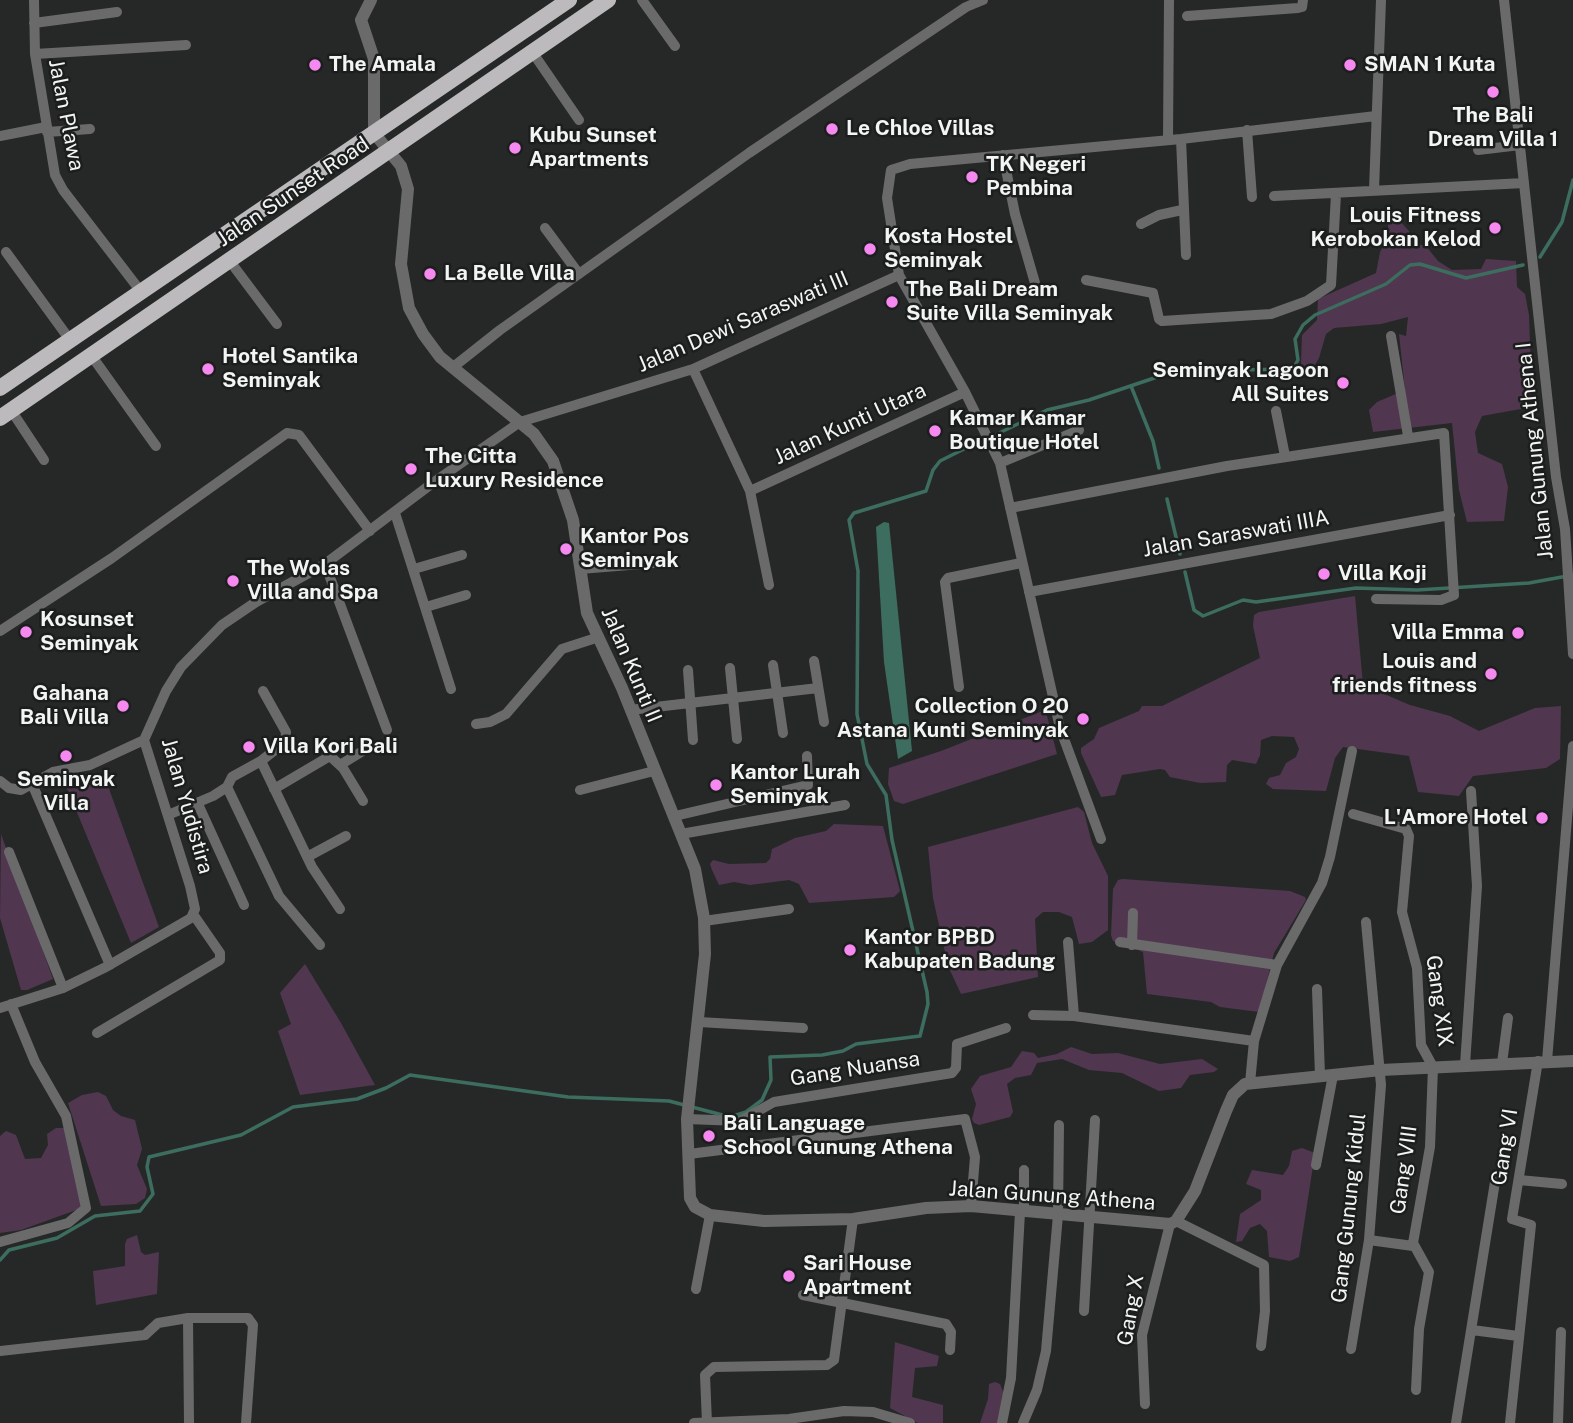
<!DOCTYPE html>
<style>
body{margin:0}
canvas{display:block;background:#252827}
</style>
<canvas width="1573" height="1423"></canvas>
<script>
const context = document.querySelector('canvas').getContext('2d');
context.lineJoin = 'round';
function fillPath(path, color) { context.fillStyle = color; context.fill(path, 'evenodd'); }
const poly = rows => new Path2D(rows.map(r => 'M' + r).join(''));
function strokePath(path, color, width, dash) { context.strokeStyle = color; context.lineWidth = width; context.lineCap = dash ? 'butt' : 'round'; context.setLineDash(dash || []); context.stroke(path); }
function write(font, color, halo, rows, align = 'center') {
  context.font = font + ' "Public Sans",sans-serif'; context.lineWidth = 5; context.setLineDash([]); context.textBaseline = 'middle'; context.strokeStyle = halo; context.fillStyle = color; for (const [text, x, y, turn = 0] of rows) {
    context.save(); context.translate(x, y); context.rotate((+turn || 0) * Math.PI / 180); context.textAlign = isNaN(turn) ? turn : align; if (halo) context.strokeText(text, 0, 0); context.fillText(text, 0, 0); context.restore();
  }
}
fillPath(poly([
 [1388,220,1399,220,1409,231,1411,242,1426,246,1438,261,1452,270,1481,269,1486,259,1516,261,1517,287,1525,294,1529,315,1532,399,1526,408,1482,416,1475,432,1478,453,1502,464,1508,487,1504,521,1467,522,1459,490,1452,423,1373,432,1369,410,1377,402,1405,390,1399,334,1406,336,1408,317,1381,324,1334,328,1326,334,1319,358,1315,365,1303,367,1301,364,1302,335,1317,320,1318,299,1376,273,1380,252,1388,237],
 [1355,596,1363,685,1410,705,1450,716,1479,731,1535,708,1561,706,1560,759,1546,768,1473,776,1459,796,1418,792,1409,756,1343,747,1335,758,1326,791,1273,789,1266,784,1269,778,1280,775,1286,763,1296,757,1299,749,1294,737,1272,736,1261,740,1260,755,1256,764,1232,760,1227,765,1226,782,1200,783,1170,777,1165,770,1160,769,1122,775,1115,795,1101,797,1081,753,1081,748,1094,739,1099,728,1139,711,1142,706,1162,706,1260,658,1253,626,1254,615,1259,612],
 [1040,712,1045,712,1047,716,1057,754,903,804,894,801,888,784,889,768,941,751],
 [93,774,104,775,159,927,131,943,64,781],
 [1078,807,1084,812,1092,843,1108,876,1108,930,1092,942,1079,944,1072,917,1059,912,1043,912,1035,919,1038,977,961,994,948,966,933,898,928,847],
 [834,824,883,826,900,891,894,897,809,903,799,884,789,880,750,885,734,882,719,885,712,870,710,864,713,860,729,864,766,863,770,859,772,849,795,838,826,831],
 [1,834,53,979,27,990,21,990,0,918],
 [1123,879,1290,891,1305,897,1306,900,1274,953,1259,1012,1220,1007,1211,1002,1147,994,1143,952,1113,941,1111,935,1113,889,1118,880],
 [305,964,341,1023,375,1085,300,1095,278,1031,291,1024,280,993],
 [1071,1047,1092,1054,1118,1053,1160,1064,1202,1059,1218,1069,1214,1072,1190,1075,1181,1088,1159,1091,1122,1073,1089,1070,1062,1059,1037,1063,1031,1075,1015,1078,1007,1084,1013,1112,1010,1117,979,1125,974,1123,972,1119,976,1104,971,1089,980,1076,1011,1067,1022,1051,1034,1053,1038,1058,1057,1054],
 [98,1092,106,1096,113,1110,121,1116,135,1120,142,1149,137,1165,147,1189,145,1198,136,1204,101,1206,68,1103,82,1095],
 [56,1128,64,1128,82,1204,79,1209,21,1230,0,1233,0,1136,6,1131,16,1135,25,1159,41,1158,48,1145,47,1134],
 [1302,1148,1315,1153,1299,1257,1290,1261,1269,1257,1267,1231,1260,1224,1250,1228,1242,1241,1236,1242,1240,1214,1261,1200,1261,1190,1246,1184,1252,1170,1283,1175,1289,1166,1292,1151],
 [137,1235,141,1252,145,1255,159,1252,157,1294,96,1305,93,1271,125,1266,125,1244,127,1239],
 [895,1342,939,1356,937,1366,915,1368,912,1397,943,1405,943,1423,918,1423,890,1408],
 [995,1382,1000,1384,1004,1394,998,1423,980,1423,988,1399,989,1384]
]), '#50364e');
fillPath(poly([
 [884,522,889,523,912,751,898,759,884,662,876,527]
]), '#3c6d5f');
strokePath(poly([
 [1540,257,1562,222,1573,180],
 [1131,386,1153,441,1159,468],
 [997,434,1047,410,1089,400,1175,371,1293,369,1298,360,1295,339,1303,325,1315,315,1386,284,1410,265,1420,264,1466,278,1523,265],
 [1167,499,1180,554],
 [1185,572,1194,610,1203,616,1243,600,1256,602,1356,588,1417,590,1529,583,1573,575],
 [0,1260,9,1250,57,1238,95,1216,140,1211,153,1194,147,1167,149,1157,241,1135,293,1107,357,1099,386,1088,410,1075,568,1097,669,1101,730,1117,746,1112,762,1100,771,1080,770,1057,822,1055,843,1051,856,1044,920,1036,928,1004,927,992,892,840,886,795,867,764,857,714,858,571,849,520,854,513,926,491,933,470,940,461,976,443]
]), '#3c6d5f', 3.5);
strokePath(poly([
 [34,0,35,54,55,175,63,190,142,293],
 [642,0,675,46],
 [1504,0,1556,477,1565,529,1573,654],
 [1187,16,1298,8,1302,7,1303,0],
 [34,23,117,12],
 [533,53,579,120],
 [35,54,186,45],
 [1247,130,1252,197],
 [47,132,90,129],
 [0,136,46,127],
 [1168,139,1169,0],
 [1181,139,1186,255],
 [1478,150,1520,145],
 [1003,155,1015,214,1035,283],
 [1374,190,1381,0],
 [1274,196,1524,183],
 [1141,224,1159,215,1182,210],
 [545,228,579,274],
 [6,252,70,340],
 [229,260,277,324],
 [1086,280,1153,293,1159,319,1162,321,1271,314,1307,301,1331,285,1336,194],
 [1391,336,1408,436],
 [91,355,156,446],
 [452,368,500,330,749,153,966,7,983,0],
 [693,369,750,491,769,585],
 [11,410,44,460],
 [1276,411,1285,456],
 [1000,463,1079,430],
 [750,491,965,392],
 [1010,508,1227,466,1444,433,1454,595,1441,600,1376,599],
 [395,513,451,689],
 [325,564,387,730],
 [414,569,462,555],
 [580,569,666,562],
 [1029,592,1450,515],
 [426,607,466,595],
 [0,631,112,558,287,433,299,435,370,531],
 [814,661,824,722],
 [773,665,783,733],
 [730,668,737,739],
 [688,670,693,740],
 [959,687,945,582,948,578,1021,563],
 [630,710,818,688],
 [476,724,490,722,506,714,562,649,599,637],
 [261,761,312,867,340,909],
 [340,765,366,749],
 [0,781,9,788,21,790,53,772,90,765,144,740],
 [33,786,110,965],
 [227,787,279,896,320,945],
 [274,789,330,756,343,768,363,801],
 [580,790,654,771],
 [198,804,244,905],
 [1353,814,1406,829,1409,836,1402,912,1417,968,1421,1045,1433,1067,1430,1147,1413,1243,1429,1272,1419,1329,1416,1390],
 [168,815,213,796,227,787,232,777,261,761,285,742,286,732,263,691],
 [675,816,808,785,807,756],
 [681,834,845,805],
 [1101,839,1060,728,1000,463,965,392,899,275,887,198,891,170,910,164,1181,139,1376,116],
 [9,852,63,988],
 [307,857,346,836],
 [704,921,789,909],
 [1068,942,1074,1016],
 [1120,942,1277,965],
 [1132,945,1133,913],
 [1317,989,1320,1076],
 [0,1008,63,988,106,967,191,918,195,909,190,886,144,740,166,691,181,667,222,625,256,602,325,564,434,482,520,422,693,369,899,275],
 [1033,1015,1074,1016,1254,1041],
 [699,1022,803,1028],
 [97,1033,220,960,220,953,193,914],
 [1547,1061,1573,746],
 [1502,1063,1508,1018],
 [1465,1065,1477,886,1471,791],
 [1250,1083,1254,1041,1277,965,1322,883,1330,857,1352,751],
 [687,1119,740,1121,774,1102,952,1073,956,1068,957,1044,1006,1028],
 [689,1154,965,1119,975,1157,971,1206],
 [1316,1165,1333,1075],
 [1519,1180,1562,1184],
 [1024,1212,1024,1170],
 [1176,1221,1264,1265,1265,1311,1261,1346],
 [1369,1240,1413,1246],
 [0,1242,68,1223,86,1208,66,1116,35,1062,11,1004],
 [696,1289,710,1215],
 [803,1295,946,1324,951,1332,950,1350],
 [1084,1311,1095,1120],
 [188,1318,189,1423],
 [1472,1330,1518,1336],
 [1351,1349,1369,1240,1381,1085,1366,922],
 [0,1351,145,1335,158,1323,188,1318,248,1318,253,1325,246,1423],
 [1145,1404,1142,1335,1170,1224],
 [694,1423,789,1419,844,1411,873,1412,910,1423],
 [707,1423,705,1375,714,1367,827,1365,834,1360,853,1219],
 [1002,1423,1011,1378,1020,1212],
 [1023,1423,1037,1390,1046,1351,1058,1215,1059,1125],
 [1456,1423,1495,1182],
 [1510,1423,1531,1225,1512,1219,1538,1061],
 [1558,1423,1561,1332]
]), '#6b6a6b', 10);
strokePath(poly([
 [371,0,361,20,374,59,374,133,401,166,408,189,401,264,409,308,423,334,440,357,534,434,553,461,573,520,587,613,622,688,695,869,704,918,705,954,687,1119,690,1198,695,1207,710,1215,764,1221,853,1219,926,1208,971,1206,1170,1224,1176,1221,1195,1191,1226,1111,1233,1095,1245,1084,1381,1070,1573,1061]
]), '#6b6a6b', 12);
strokePath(poly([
 [0,388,569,0],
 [0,418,608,0]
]), '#bcbabc', 16);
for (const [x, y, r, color] of [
 [315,65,7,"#f589ef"],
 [1350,65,7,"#f589ef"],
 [1493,92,7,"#f589ef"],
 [832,129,7,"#f589ef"],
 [515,148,7,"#f589ef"],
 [972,177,7,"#f589ef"],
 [1495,228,7,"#f589ef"],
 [870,249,7,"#f589ef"],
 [430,274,7,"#f589ef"],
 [892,302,7,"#f589ef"],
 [208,369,7,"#f589ef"],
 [1343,383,7,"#f589ef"],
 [935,431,7,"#f589ef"],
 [411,469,7,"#f589ef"],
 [566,549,7,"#f589ef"],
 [1324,574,7,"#f589ef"],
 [233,581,7,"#f589ef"],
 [26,632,7,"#f589ef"],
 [1518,633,7,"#f589ef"],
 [1491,674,7,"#f589ef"],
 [123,706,7,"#f589ef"],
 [1083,719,7,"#f589ef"],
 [249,747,7,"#f589ef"],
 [66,756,7,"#f589ef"],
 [716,785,7,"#f589ef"],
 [1542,818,7,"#f589ef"],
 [850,950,7,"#f589ef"],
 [709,1136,7,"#f589ef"],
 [789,1276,7,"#f589ef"]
]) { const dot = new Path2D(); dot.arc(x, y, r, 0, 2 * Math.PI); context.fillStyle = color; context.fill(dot); strokePath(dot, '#1c1e1d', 2.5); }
write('bold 21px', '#f3f4f4', '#1c1e1d', [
 ["The Amala",329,65],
 ["SMAN 1 Kuta",1364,65],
 ["The Bali",1493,116,"center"],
 ["Dream Villa 1",1493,140,"center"],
 ["Le Chloe Villas",846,129],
 ["Kubu Sunset",529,136],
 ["Apartments",529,160],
 ["TK Negeri",986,165],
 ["Pembina",986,189],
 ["Louis Fitness",1481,216,"right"],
 ["Kerobokan Kelod",1481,240,"right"],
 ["Kosta Hostel",884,237],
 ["Seminyak",884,261],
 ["La Belle Villa",444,274],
 ["The Bali Dream",906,290],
 ["Suite Villa Seminyak",906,314],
 ["Hotel Santika",222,357],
 ["Seminyak",222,381],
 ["Seminyak Lagoon",1329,371,"right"],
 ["All Suites",1329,395,"right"],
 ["Kamar Kamar",949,419],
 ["Boutique Hotel",949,443],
 ["The Citta",425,457],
 ["Luxury Residence",425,481],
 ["Kantor Pos",580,537],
 ["Seminyak",580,561],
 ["The Wolas",247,569],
 ["Villa and Spa",247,593],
 ["Villa Koji",1338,574],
 ["Kosunset",40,620],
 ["Seminyak",40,644],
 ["Villa Emma",1504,633,"right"],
 ["Louis and",1477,662,"right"],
 ["friends fitness",1477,686,"right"],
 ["Gahana",109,694,"right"],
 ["Bali Villa",109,718,"right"],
 ["Collection O 20",1069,707,"right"],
 ["Astana Kunti Seminyak",1069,731,"right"],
 ["Villa Kori Bali",263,747],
 ["Kantor Lurah",730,773],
 ["Seminyak",730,797],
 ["Seminyak",66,780,"center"],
 ["Villa",66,804,"center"],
 ["L'Amore Hotel",1528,818,"right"],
 ["Kantor BPBD",864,938],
 ["Kabupaten Badung",864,962],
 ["Bali Language",723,1124],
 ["School Gunung Athena",723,1148],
 ["Sari House",803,1264],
 ["Apartment",803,1288]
], 'left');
write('21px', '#f3f4f4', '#1c1e1d', [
 ["Jalan Plawa",66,115,79],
 ["Jalan Sunset Road",293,192,-34],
 ["Jalan Dewi Saraswati III",743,322,-23],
 ["Jalan Kunti Utara",850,424,-25],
 ["Jalan Gunung Athena I",1535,451,-96],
 ["Jalan Saraswati IIIA",1236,534,-10],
 ["Jalan Kunti II",631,665,67],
 ["Jalan Yudistira",187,806,74],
 ["Gang XIX",1439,1001,82],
 ["Gang Nuansa",855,1069,-9],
 ["Gang VI",1505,1147,-81],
 ["Gang VIII",1404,1170,-82],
 ["Jalan Gunung Athena",1052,1196,4],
 ["Gang Gunung Kidul",1349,1208,-84],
 ["Gang X",1131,1310,-80]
]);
</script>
